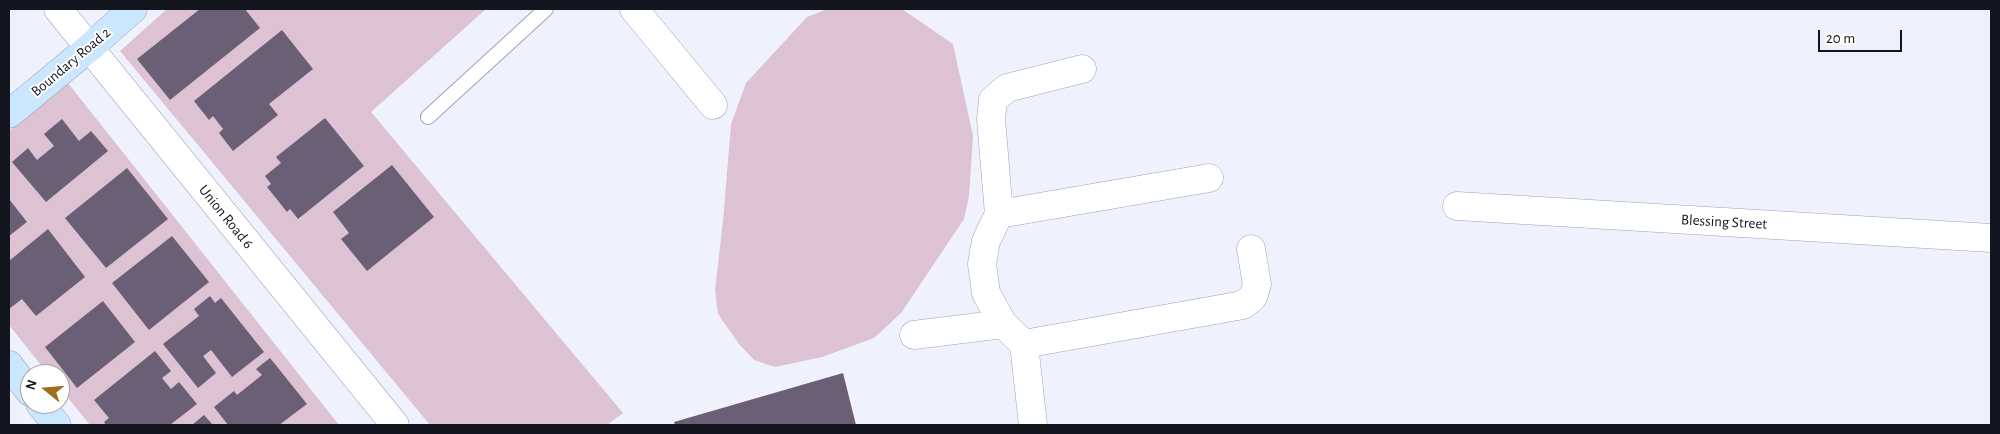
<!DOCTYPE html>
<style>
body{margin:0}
#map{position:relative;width:2000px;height:434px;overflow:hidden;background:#eff2fd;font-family:"Alegreya Sans",sans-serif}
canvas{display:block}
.frame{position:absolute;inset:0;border:10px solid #14161f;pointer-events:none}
.north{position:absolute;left:20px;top:364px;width:50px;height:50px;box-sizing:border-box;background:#fff;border:1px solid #a1a2a5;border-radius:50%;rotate:287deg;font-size:14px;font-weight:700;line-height:20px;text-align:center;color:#14161f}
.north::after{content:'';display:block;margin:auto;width:18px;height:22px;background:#9e6e21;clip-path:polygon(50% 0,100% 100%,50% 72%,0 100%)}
.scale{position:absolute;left:1818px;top:30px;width:84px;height:22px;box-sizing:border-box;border:2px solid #14161f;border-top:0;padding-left:6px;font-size:15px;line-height:18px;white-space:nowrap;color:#14161f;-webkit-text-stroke:4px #fff;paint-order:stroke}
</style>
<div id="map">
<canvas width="2000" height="434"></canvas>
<div class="frame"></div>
<div class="north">N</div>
<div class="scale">20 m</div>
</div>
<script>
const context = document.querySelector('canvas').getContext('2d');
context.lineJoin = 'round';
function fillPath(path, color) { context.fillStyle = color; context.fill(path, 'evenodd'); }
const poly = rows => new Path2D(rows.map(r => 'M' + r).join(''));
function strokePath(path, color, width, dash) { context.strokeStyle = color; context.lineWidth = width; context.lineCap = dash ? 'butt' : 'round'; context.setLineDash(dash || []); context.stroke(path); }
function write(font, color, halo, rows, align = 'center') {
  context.font = font + ' "Alegreya Sans",sans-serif'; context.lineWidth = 4; context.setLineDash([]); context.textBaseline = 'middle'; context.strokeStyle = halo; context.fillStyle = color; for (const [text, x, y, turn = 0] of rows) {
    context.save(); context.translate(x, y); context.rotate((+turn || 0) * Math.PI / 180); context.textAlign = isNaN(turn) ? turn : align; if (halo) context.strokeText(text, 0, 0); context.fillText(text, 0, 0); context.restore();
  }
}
fillPath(poly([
 [167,9,486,9,371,112,623,413,607,425,430,425,120,51],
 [827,9,902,9,953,44,973,136,969,196,964,219,901,313,874,338,822,357,775,367,754,360,739,344,718,314,715,290,723,221,731,124,746,83,807,17],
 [68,83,339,425,90,425,60,388,60,374,48,374,9,325,9,131]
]), '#dcc2d3');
fillPath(poly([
 [200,9,245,9,260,28,170,100,137,59],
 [282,30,313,69,269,104,278,115,233,151,219,133,223,129,213,116,209,120,194,101],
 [325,118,364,166,298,219,290,209,287,212,267,187,271,184,265,176,281,163,276,157],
 [62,119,79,141,91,131,108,151,46,202,12,162,28,148,37,160,54,146,44,134],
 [392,165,434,217,367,271,341,239,349,233,333,212],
 [127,168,168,219,106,268,65,218],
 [9,199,27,222,9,236],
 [48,229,85,277,36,316,22,299,9,309,9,261],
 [172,236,209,282,149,330,112,283],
 [210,296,215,303,221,298,264,352,232,377,211,350,203,356,216,373,198,388,163,344,199,316,194,309],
 [103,301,135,342,77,388,45,347],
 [155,351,171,371,162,378,171,389,179,382,197,404,170,425,106,425,104,422,109,418,94,400],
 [270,358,307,404,279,425,228,425,214,407,234,391,237,395,262,375,256,369],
 [843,373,856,425,675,425,674,422],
 [204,415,213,425,192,425]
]), '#6b5f76');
const lane = poly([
 [428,117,546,9]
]);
const street = poly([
 [58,9,395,425],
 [634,9,713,105],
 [1457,206,1991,238],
 [999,214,1209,178],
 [914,335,1003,324],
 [1024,344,1243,305,1253,297,1257,284,1251,249],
 [1033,425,1024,344,1003,324,986,293,982,264,986,241,999,214,991,119,993,100,1007,88,1082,69]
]);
const secondary = poly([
 [9,114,89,48,133,9],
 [9,365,30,392],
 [40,404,57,425]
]);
strokePath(lane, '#9da2bc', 16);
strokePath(street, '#9da2bc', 29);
strokePath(secondary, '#9da2bc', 29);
strokePath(lane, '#fff', 14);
strokePath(street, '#fff', 28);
strokePath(secondary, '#cbe7fd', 28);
write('15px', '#14161f', '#fff', [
 ["Boundary Road 2",71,62,-40],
 ["Union Road 6",226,217,51],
 ["Blessing Street",1724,222,3]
]);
</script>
